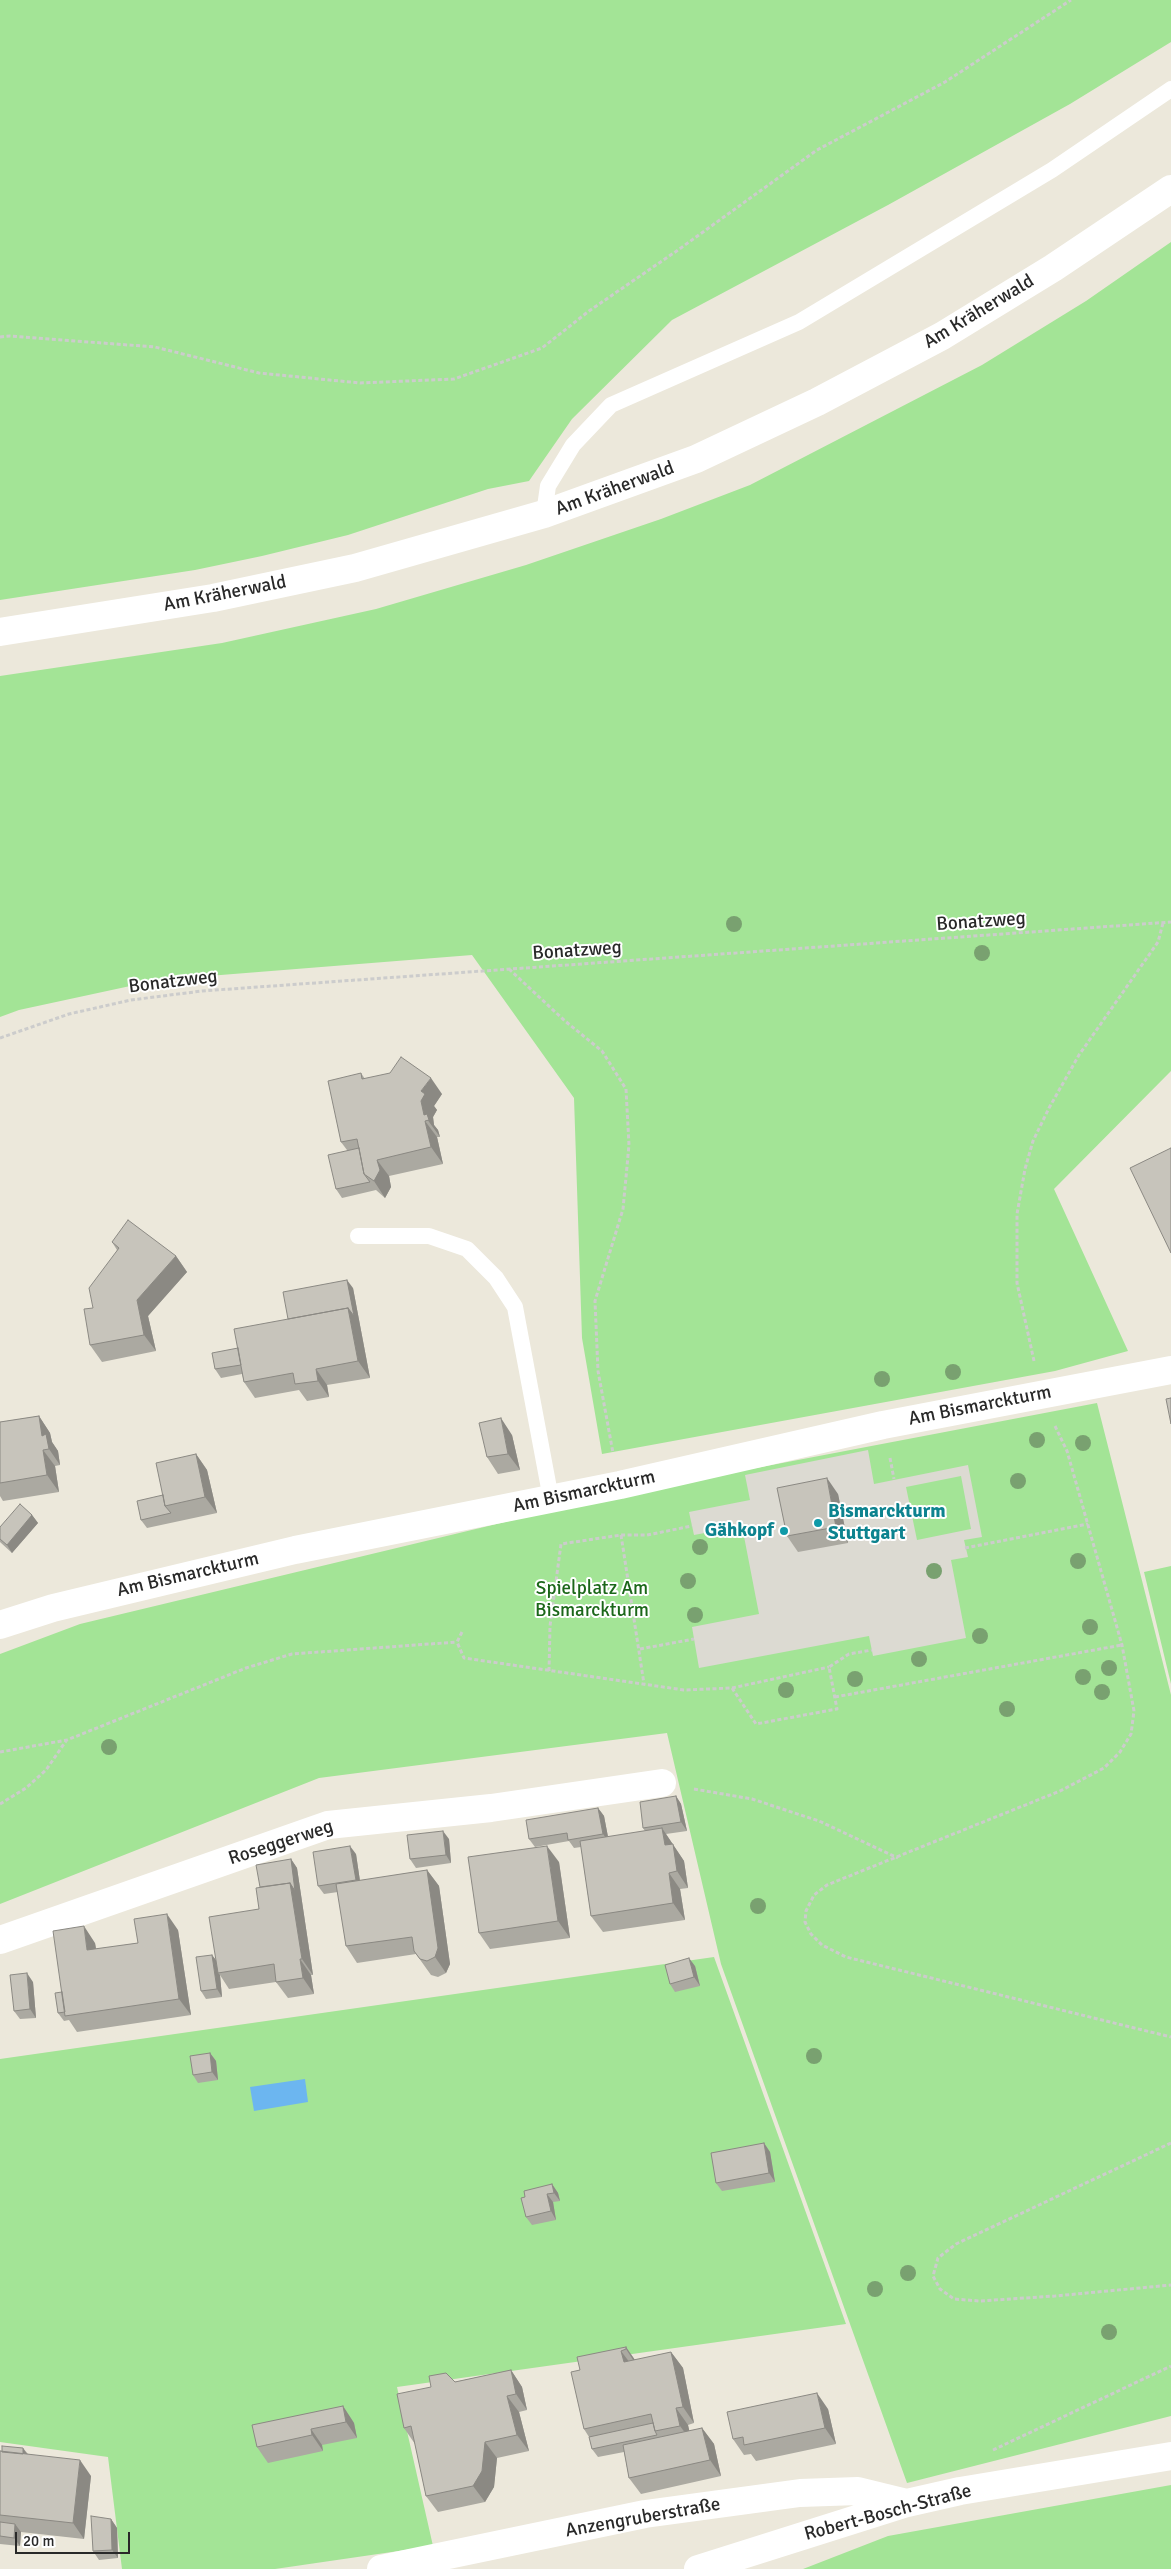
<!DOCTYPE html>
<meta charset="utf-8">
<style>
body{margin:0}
#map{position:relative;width:1171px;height:2569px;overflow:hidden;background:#ece8db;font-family:Signika,sans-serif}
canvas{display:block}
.scale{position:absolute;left:15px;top:2532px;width:115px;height:22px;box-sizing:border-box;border:2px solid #292929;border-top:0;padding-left:6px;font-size:15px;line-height:18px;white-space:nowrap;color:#292929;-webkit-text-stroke:4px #fff;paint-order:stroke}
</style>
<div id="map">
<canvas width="1171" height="2569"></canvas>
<div class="scale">20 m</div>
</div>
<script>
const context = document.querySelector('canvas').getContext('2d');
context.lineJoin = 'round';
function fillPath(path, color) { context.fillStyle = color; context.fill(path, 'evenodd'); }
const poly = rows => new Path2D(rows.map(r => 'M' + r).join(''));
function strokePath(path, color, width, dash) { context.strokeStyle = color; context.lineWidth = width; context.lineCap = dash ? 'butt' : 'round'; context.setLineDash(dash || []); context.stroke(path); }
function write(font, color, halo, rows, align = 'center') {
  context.font = font + ' Signika,sans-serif'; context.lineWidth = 4; context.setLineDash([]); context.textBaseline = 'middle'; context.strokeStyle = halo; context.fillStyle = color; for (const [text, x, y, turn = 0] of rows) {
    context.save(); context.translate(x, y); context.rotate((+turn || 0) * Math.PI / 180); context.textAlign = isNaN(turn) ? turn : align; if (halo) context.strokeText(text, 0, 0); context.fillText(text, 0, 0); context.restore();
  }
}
fillPath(poly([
 [0,0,1171,0,1171,42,1070,104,888,205,672,320,572,419,529,481,488,489,348,535,262,556,195,570,0,600],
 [1171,242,1171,1071,1054,1189,1128,1351,1055,1371,602,1454,582,1338,574,1098,472,955,158,980,19,1010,0,1017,0,676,222,643,376,609,526,565,661,519,750,485,982,365,1086,301],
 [1097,1403,1171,1695,1171,2416,907,2483,721,1964,667,1733,319,1778,0,1904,0,1654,80,1624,630,1492],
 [1171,1566,1171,1684,1144,1572],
 [714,1957,846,2324,397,2387,433,2546,275,2569,122,2569,108,2457,0,2442,0,2059],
 [1171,2485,1171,2569,803,2569,888,2536]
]), '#a3e496');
fillPath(poly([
 [868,1450,874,1484,968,1465,982,1537,964,1540,968,1557,951,1560,966,1638,873,1656,869,1636,699,1668,692,1627,759,1614,742,1526,694,1535,689,1512,750,1500,745,1475],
 [961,1476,971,1529,917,1540,906,1487]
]), '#dcdad2');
fillPath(poly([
 [305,2079,308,2102,254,2111,250,2087]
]), '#6cb6f0');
strokePath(poly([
 [0,337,10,336,155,347,259,373,360,383,454,379,542,348,589,311,678,250,817,150,945,82,1071,0],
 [509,969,565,1021,602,1051,626,1089,629,1145,623,1209,595,1301,598,1371,613,1453],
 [0,1038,69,1014,131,1000,202,991,1171,922],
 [1034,1361,1017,1283,1017,1214,1025,1169,1033,1141,1049,1108,1079,1055,1158,942,1163,923],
 [1055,1426,1067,1451,1122,1645,1134,1711,1131,1734,1120,1752,1104,1768,1060,1791,827,1885,814,1895,806,1911,805,1922,811,1934,822,1945,846,1957,1171,2037],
 [890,1458,894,1479],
 [621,1535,644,1684],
 [965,1548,1088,1524],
 [462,1632,457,1642,464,1658,684,1690,732,1688,756,1724,837,1709,829,1667,849,1654,872,1650],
 [640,1649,694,1639],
 [549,1671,550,1626,561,1544,621,1535,647,1535,692,1526],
 [732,1688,829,1667],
 [835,1697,1122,1645],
 [0,1752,67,1740,246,1668,292,1654,457,1642],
 [694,1789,752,1799,819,1821,898,1858],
 [0,1804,26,1788,46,1770,66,1741],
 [1171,2143,956,2244,938,2258,933,2276,940,2289,954,2299,980,2301,1055,2296,1171,2285],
 [993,2450,1171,2366]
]), '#ccc', 3, [4, 2.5]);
strokePath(poly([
 [544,514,548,486,573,445,611,405,799,322,1052,170,1171,89],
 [358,1236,429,1236,467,1249,496,1278,515,1307,551,1499]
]), '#fff', 16);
strokePath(poly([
 [0,1625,53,1608,295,1550,620,1485,883,1425,1171,1370],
 [0,1940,328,1825,491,1808,662,1783],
 [381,2569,645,2514,800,2493,858,2491,907,2503],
 [698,2569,907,2503,960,2491,1171,2456]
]), '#fff', 28);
strokePath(poly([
 [0,632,213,598,355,568,544,514,696,459,817,402,942,336,1053,268,1171,189]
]), '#fff', 28);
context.fillStyle = '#79a170';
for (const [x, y] of [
 [734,924],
 [982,953],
 [953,1372],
 [882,1379],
 [1037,1440],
 [1083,1443],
 [1018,1481],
 [700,1547],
 [1078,1561],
 [934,1571],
 [688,1581],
 [695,1615],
 [1090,1627],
 [980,1636],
 [919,1659],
 [1109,1668],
 [1083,1677],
 [855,1679],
 [786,1690],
 [1102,1692],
 [1007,1709],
 [109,1747],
 [758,1906],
 [814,2056],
 [908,2273],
 [875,2289],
 [1109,2332]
]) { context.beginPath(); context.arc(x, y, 8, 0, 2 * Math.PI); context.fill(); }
fillPath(poly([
 [361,1073,365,1079,442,1094,434,1106,437,1110,433,1117,434,1125,438,1130,440,1137,437,1137,443,1164,389,1176,391,1187,385,1198,376,1190,342,1198,336,1189,347,1150,341,1142],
 [112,1242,176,1256,187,1272,148,1316,156,1351,102,1362,90,1345,93,1308,117,1250],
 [353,1288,370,1378,327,1385,329,1397,307,1401,299,1390,255,1398,244,1382,242,1374,221,1378,215,1369,238,1348,288,1319],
 [39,1416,50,1433,52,1442,58,1451,60,1465,55,1466,59,1492,3,1501,0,1496,0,1422],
 [512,1435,520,1470,498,1474,487,1457],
 [196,1454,207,1470,217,1513,147,1528,141,1520,163,1495],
 [838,1494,848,1543,798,1552,787,1536],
 [32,1515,38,1523,12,1553,0,1542,0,1527],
 [676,1796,681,1804,687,1831,666,1834,684,1861,688,1888,680,1889,685,1920,603,1932,591,1916,581,1847,574,1848,569,1841,535,1847,529,1839,598,1808,604,1816,608,1837,645,1831,643,1828],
 [449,1839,451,1863,416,1868,410,1859],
 [356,1854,360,1881,427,1870,439,1886,450,1964,446,1973,438,1977,431,1975,416,1954,357,1963,346,1946,338,1892,324,1894,318,1886],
 [291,1859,297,1868,313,1975,311,1975,314,1994,288,1998,276,1982,229,1989,220,1975,222,1997,206,1999,201,1991,212,1955,216,1960,259,1909],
 [559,1862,570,1938,490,1949,479,1933],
 [178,1930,191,2015,77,2032,69,2020,64,2021,58,2013,62,1992,95,1943,96,1949,138,1943],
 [695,1966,700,1986,675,1992,670,1984],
 [33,1982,36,2018,20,2019,14,2011],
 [210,2053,216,2061,218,2080,198,2083,193,2075],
 [764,2143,770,2152,775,2182,722,2191,716,2183],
 [552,2184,558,2193,560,2201,553,2202,556,2220,532,2225,526,2217,525,2197],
 [626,2347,635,2360,671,2352,683,2368,694,2423,688,2425,689,2431,702,2428,714,2444,721,2476,641,2494,629,2478,624,2452,598,2457,592,2449,589,2437,584,2429,580,2370],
 [511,2370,522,2387,527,2410,519,2412,529,2451,497,2458,494,2487,485,2502,438,2512,426,2496,415,2444,404,2428,431,2387],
 [343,2406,354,2423,357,2438,322,2445,323,2451,268,2463,257,2447],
 [828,2409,836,2444,756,2461,751,2454,744,2455,733,2439],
 [23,2448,28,2454,91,2476,84,2539,21,2532,20,2546,0,2544,0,2451],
 [111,2519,117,2528,118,2558,99,2560,93,2551]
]), '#aba9a1');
fillPath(poly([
 [431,1078,442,1094,434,1106,437,1110,433,1117,434,1125,438,1130,440,1137,424,1115,421,1101,421,1091],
 [425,1121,437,1137,443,1164,431,1147],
 [377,1160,389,1176,391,1187,385,1198,374,1181],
 [176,1256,187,1272,148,1316,156,1351,144,1335,137,1300],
 [347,1280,353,1288,370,1378,358,1361,348,1308],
 [316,1369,327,1385,329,1397,318,1381],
 [39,1416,50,1433,52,1442,58,1451,60,1465,49,1449,42,1436],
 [501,1418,512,1435,520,1470,508,1454],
 [43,1450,55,1466,59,1492,47,1475],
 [196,1454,207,1470,217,1513,205,1497],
 [827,1478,838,1494,848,1543,836,1527],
 [32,1515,38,1523,12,1553,7,1545],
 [676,1796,681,1804,687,1831,681,1822],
 [598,1808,604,1816,609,1842,603,1834],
 [662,1828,684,1861,688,1888,677,1871,665,1845],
 [443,1831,449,1839,451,1863,446,1855],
 [350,1846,356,1854,361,1888,356,1880],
 [547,1846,559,1862,570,1938,558,1921],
 [291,1859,297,1868,313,1975,302,1959,290,1883],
 [427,1870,439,1886,450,1964,446,1973,435,1957],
 [669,1873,680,1889,685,1920,673,1903],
 [167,1914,178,1930,191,2015,179,1999],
 [84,1926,95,1943,99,1966,87,1950],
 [212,1955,218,1963,218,1973,220,1975,222,1997,217,1989],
 [689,1958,695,1966,700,1986,694,1977],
 [300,1959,311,1975,314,1994,303,1978],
 [27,1973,33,1982,36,2018,30,2009],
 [210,2053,216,2061,218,2080,212,2072],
 [764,2143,770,2152,775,2182,769,2173],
 [552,2184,558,2193,560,2201,554,2193],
 [547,2194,553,2202,556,2220,551,2211],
 [626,2347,637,2363,637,2366,626,2349],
 [621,2351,633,2367,624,2362],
 [671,2352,683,2368,694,2423,683,2407],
 [511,2370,522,2387,527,2410,516,2394],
 [817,2393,828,2409,836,2444,825,2428],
 [507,2396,519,2412,529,2451,517,2435],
 [343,2406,354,2423,357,2438,346,2422],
 [676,2408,688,2425,692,2442,680,2426],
 [702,2428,714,2444,721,2476,710,2460],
 [311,2429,322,2445,323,2451,312,2435],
 [485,2442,497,2458,494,2487,485,2502,473,2486],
 [23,2448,29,2457,22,2461],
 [80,2460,91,2476,84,2539,73,2523],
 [111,2519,117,2528,118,2558,112,2550],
 [15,2524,21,2532,20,2546,14,2538]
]), '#8b8983');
const building = poly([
 [401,1057,431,1078,421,1091,425,1094,421,1101,424,1115,427,1114,429,1120,425,1121,431,1147,377,1160,380,1170,374,1181,364,1174,357,1139,341,1142,328,1081,361,1073,362,1079,390,1073,401,1057],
 [359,1148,364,1174,370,1182,336,1189,328,1155,359,1148],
 [1171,1148,1171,1253,1130,1168,1171,1148],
 [128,1220,176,1256,137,1300,144,1335,90,1345,84,1309,93,1308,89,1288,119,1248,112,1242,128,1220],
 [347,1280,354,1316,348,1308,288,1319,283,1292,347,1280],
 [348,1308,358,1361,316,1369,318,1381,295,1384,293,1373,244,1382,234,1329,348,1308],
 [238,1348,241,1365,215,1369,212,1353,238,1348],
 [1171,1398,1171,1424,1166,1399,1171,1398],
 [39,1416,42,1436,46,1434,49,1449,43,1450,47,1475,0,1483,0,1422,39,1416],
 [501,1418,508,1454,487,1457,479,1423,501,1418],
 [196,1454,205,1497,165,1506,156,1463,196,1454],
 [827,1478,836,1527,787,1536,777,1488,827,1478],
 [163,1495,165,1506,171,1513,141,1520,137,1501,163,1495],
 [20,1504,32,1515,7,1545,0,1539,0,1527,20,1504],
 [676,1796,681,1822,643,1828,640,1802,676,1796],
 [598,1808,603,1834,568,1840,567,1833,529,1839,526,1820,598,1808],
 [662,1828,665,1845,673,1844,677,1871,669,1873,673,1903,591,1916,580,1841,662,1828],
 [443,1831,446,1855,410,1859,407,1835,443,1831],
 [350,1846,356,1880,318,1886,313,1852,350,1846],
 [547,1846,558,1921,479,1933,468,1857,547,1846],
 [291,1859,295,1891,290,1883,260,1887,256,1865,291,1859],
 [427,1870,438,1948,435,1957,427,1961,420,1959,414,1951,412,1937,346,1946,336,1884,427,1870],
 [290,1883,302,1959,300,1959,303,1978,276,1982,274,1964,218,1973,209,1917,259,1909,256,1888,290,1883],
 [167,1914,179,1999,65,2016,53,1931,84,1926,87,1950,138,1943,134,1919,167,1914],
 [212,1955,217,1989,201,1991,196,1957,212,1955],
 [689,1958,694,1977,670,1984,665,1965,689,1958],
 [27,1973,30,2009,14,2011,10,1975,27,1973],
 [62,1992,65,2012,58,2013,55,1993,62,1992],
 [210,2053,212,2072,193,2075,190,2056,210,2053],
 [764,2143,769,2173,716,2183,711,2153,764,2143],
 [552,2184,554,2193,547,2194,551,2211,526,2217,521,2198,525,2197,524,2191,552,2184],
 [626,2347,626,2349,621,2351,624,2362,671,2352,683,2407,676,2408,680,2426,655,2431,651,2414,584,2429,571,2372,580,2370,577,2357,626,2347],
 [511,2370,516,2394,507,2396,517,2435,485,2442,482,2471,473,2486,426,2496,411,2426,404,2428,397,2394,431,2387,429,2376,446,2373,455,2382,511,2370],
 [817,2393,825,2428,744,2445,743,2437,733,2439,727,2412,817,2393],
 [343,2406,346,2422,311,2429,312,2435,257,2447,252,2425,343,2406],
 [653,2423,655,2431,657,2435,592,2449,589,2437,653,2423],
 [702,2428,710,2460,629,2478,623,2445,702,2428],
 [2,2446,23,2448,23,2454,2,2452,2,2446],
 [0,2451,80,2460,73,2523,0,2515,0,2451],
 [91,2516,111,2519,112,2550,93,2551,91,2516],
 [0,2522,15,2524,14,2538,0,2536,0,2522]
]);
fillPath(building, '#c7c4bb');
strokePath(building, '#8b8983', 1);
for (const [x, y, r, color] of [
 [818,1523,5,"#0f9aa8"],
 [784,1531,5,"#0f9aa8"]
]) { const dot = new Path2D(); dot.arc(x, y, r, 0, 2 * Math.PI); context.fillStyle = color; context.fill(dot); strokePath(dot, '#fff', 2); }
write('19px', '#292929', '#fff', [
 ["Am Kräherwald",979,312,-31],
 ["Am Kräherwald",615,489,-20],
 ["Am Kräherwald",225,594,-11],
 ["Bonatzweg",981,922,-4],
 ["Bonatzweg",577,951,-4],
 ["Bonatzweg",173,982,-7],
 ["Am Bismarckturm",980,1406,-11],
 ["Am Bismarckturm",584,1492,-12],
 ["Am Bismarckturm",188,1575,-13],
 ["Roseggerweg",281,1843,-18],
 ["Robert-Bosch-Straße",888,2513,-15],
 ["Anzengruberstraße",643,2518,-10]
]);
write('bold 19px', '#0d838f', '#fff', [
 ["Bismarckturm",828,1512],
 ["Stuttgart",828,1534],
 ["Gähkopf",774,1531,"right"]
], 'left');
write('19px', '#1b6719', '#fff', [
 ["Spielplatz Am",592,1589],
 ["Bismarckturm",592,1611]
]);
</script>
